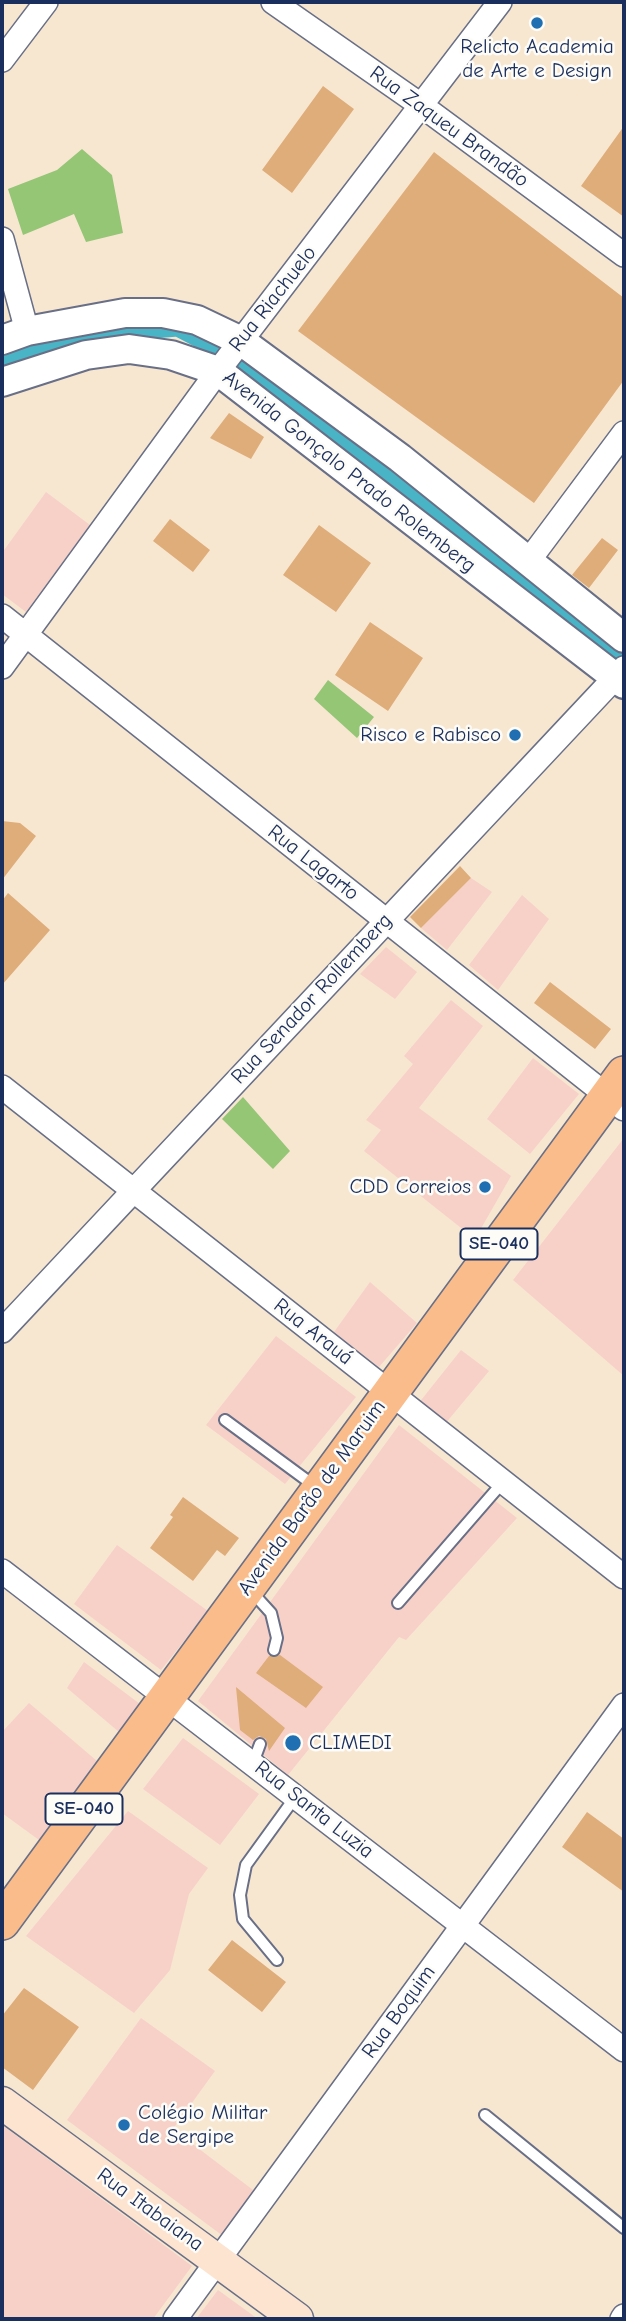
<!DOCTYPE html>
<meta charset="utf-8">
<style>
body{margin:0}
#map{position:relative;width:626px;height:2321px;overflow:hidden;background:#f7e7d1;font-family:"Comic Neue",sans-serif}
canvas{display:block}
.frame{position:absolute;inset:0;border:4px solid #1b2f5e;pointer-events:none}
</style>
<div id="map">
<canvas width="626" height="2321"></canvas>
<div class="frame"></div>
</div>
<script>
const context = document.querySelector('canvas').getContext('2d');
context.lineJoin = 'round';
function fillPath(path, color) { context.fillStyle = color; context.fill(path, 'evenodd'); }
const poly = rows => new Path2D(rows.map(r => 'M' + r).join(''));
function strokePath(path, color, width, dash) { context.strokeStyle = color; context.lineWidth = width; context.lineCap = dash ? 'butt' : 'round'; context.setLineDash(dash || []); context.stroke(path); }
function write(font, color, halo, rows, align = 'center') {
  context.font = font + ' "Comic Neue",sans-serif'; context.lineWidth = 5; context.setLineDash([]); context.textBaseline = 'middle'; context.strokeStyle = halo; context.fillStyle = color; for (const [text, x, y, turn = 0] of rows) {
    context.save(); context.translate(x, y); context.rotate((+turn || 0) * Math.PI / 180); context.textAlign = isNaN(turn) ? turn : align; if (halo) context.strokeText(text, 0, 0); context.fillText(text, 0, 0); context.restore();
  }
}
fillPath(poly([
 [46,492,90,525,26,612,2,594,2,553],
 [471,878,492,892,447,950,421,928],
 [522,895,549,919,498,990,469,965],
 [386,947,417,972,395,999,360,974],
 [451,1000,483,1026,419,1108,511,1176,475,1239,364,1151,381,1130,366,1120,413,1064,404,1056],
 [533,1058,579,1094,530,1154,487,1119],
 [624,1138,624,1376,513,1280],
 [370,1282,417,1323,379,1367,334,1332],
 [276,1336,356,1397,285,1484,206,1425],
 [461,1350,489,1371,445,1424,418,1404],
 [399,1425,517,1518,406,1640,399,1637,288,1775,198,1701],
 [117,1545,208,1611,161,1670,74,1604],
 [84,1662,140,1704,119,1732,67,1688],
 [29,1703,97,1761,39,1840,2,1813,2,1732],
 [183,1738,259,1794,220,1845,143,1789],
 [128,1811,208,1868,189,1894,170,1970,134,2013,26,1936],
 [141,2018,215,2071,173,2129,257,2193,223,2236,67,2120],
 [2,2125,192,2266,153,2319,2,2319],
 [218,2290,258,2319,196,2319]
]), '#f7d1c7');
fillPath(poly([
 [82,149,112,175,123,233,86,242,74,214,23,235,8,189,57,170],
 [328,680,374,717,357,738,314,699],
 [243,1097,290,1151,273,1169,222,1119]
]), '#94c676');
strokePath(poly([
 [2,359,25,350,113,331,178,326,216,346,268,381,624,664]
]), '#49b4c6', 21);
fillPath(poly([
 [323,86,354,109,292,193,262,170],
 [624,126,624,217,581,186],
 [434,152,624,298,624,380,534,503,298,331],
 [229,413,264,437,251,459,210,438],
 [170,519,210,550,193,572,153,541],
 [319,525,371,563,336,612,283,575],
 [602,538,618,550,589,588,572,575],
 [370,622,423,658,388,711,335,675],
 [2,821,20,823,36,836,2,880],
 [460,866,471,878,421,928,410,917],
 [8,893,50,930,2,985,2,901],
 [550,982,611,1029,595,1049,534,1003],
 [183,1497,239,1538,225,1556,217,1550,193,1581,150,1548,173,1517,170,1515],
 [280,1655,323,1687,306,1708,256,1673,269,1656],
 [236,1687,285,1728,269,1751,266,1739,259,1736,253,1740,240,1730],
 [587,1812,624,1839,624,1892,562,1847],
 [232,1940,286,1982,262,2012,208,1970],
 [24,1988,79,2027,33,2090,2,2067,2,2016]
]), '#dfad7a');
const service = poly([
 [225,1420,316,1487],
 [251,1591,271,1613,277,1638,274,1650],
 [398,1603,503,1482],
 [253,1763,260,1744],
 [277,1960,243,1919,240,1895,246,1865,296,1796],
 [485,2115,624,2228]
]);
const minor = poly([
 [273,2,422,106,624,255],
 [2,60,46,2],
 [2,239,27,331],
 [530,559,624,433],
 [2,616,624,1109],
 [2,667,218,371,500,2],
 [2,1087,624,1577],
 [2,1331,624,668],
 [2,1571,624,2050],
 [175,2319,624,1705],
 [622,2319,624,2316]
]);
const tertiary = poly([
 [2,340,27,331,125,313,163,313,197,320,241,341,400,458,624,638],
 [2,382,86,355,129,349,171,355,218,371,624,684]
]);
const secondary = poly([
 [2,2103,297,2319]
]);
const primary = poly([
 [2,1922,624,1074]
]);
strokePath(service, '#686f86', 14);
strokePath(minor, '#686f86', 26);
strokePath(tertiary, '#686f86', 32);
strokePath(secondary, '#686f86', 35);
strokePath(primary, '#686f86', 38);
strokePath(service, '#fff', 10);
strokePath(minor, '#fff', 23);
strokePath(tertiary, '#fff', 28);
strokePath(secondary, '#fde4d1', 32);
strokePath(primary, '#fabc8b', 35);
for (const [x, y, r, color] of [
 [537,23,7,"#1f6fb2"],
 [515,735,7,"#1f6fb2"],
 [485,1187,7,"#1f6fb2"],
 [293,1743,9,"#1f6fb2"],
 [124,2125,7,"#1f6fb2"]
]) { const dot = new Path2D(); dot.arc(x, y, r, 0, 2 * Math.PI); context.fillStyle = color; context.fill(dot); strokePath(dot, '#fdfcf7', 2.5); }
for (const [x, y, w] of [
 [499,1244,77],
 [84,1809,77]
]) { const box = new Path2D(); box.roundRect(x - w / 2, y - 15.5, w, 31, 5); context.fillStyle = '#fdfcf7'; context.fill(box); strokePath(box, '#1b2f5e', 2); }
write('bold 19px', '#1b2f5e', null, [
 ["SE-040",499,1244],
 ["SE-040",84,1809]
]);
write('21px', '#1b2f5e', '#fdfcf7', [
 ["Relicto Academia",537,47,"center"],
 ["de Arte e Design",537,71,"center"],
 ["Risco e Rabisco",501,735],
 ["CDD Correios",471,1187],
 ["CLIMEDI",309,1743,"left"],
 ["Colégio Militar",138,2113,"left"],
 ["de Sergipe",138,2137,"left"]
], 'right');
write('21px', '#1b2f5e', '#fdfcf7', [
 ["Rua Zaqueu Brandão",449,127,36],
 ["Rua Riachuelo",273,299,-52],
 ["Avenida Gonçalo Prado Rolemberg",349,472,38],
 ["Rua Lagarto",313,863,38],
 ["Rua Senador Rollemberg",312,999,-47],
 ["Rua Arauá",313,1332,38],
 ["Avenida Barão de Maruim",312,1498,-54],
 ["Rua Santa Luzia",314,1810,38],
 ["Rua Boquim",399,2012,-54],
 ["Rua Itabaiana",150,2210,36]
]);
</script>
